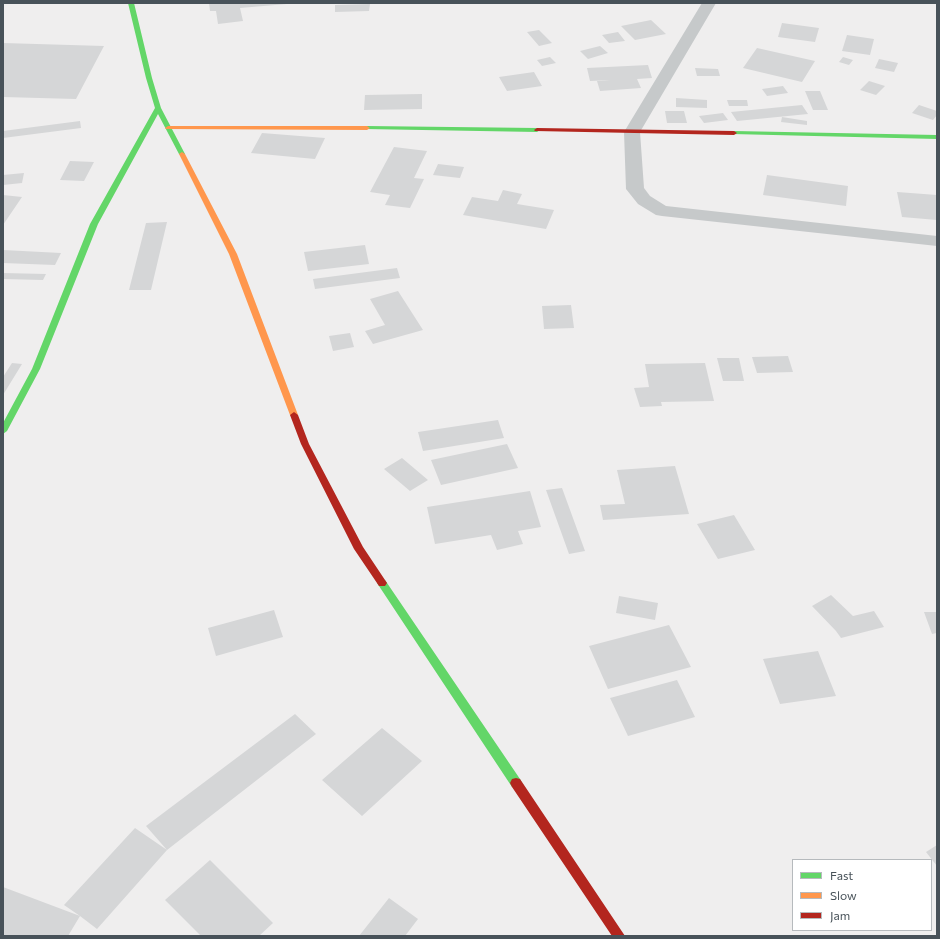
<!DOCTYPE html>
<style>
body{margin:0}
#map{position:relative;width:940px;height:939px;overflow:hidden;background:#efeeee;font-family:Commissioner,sans-serif}
canvas{display:block}
.frame{position:absolute;inset:0;border:4px solid #485259;pointer-events:none}
.legend{position:absolute;left:792px;top:859px;width:140px;height:72px;box-sizing:border-box;background:#fff;border:1px solid #b6babd;margin:0;padding:5px 7px;list-style:none;font-size:12px;color:#485259}
.legend li{display:flex;align-items:center;gap:8px;height:20px}
.legend b{width:20px;border:1px solid #b6babd}
</style>
<div id="map">
<canvas width="940" height="939"></canvas>
<div class="frame"></div>
<ul class="legend">
<li><b style="height:5px;background:#63d668"></b>Fast</li>
<li><b style="height:5px;background:#ff974d"></b>Slow</li>
<li><b style="height:5px;background:#b3261e"></b>Jam</li>
</ul>
</div>
<script>
const context = document.querySelector('canvas').getContext('2d');
context.lineJoin = 'round';
function fillPath(path, color) { context.fillStyle = color; context.fill(path, 'evenodd'); }
const poly = rows => new Path2D(rows.map(r => 'M' + r).join(''));
fillPath(poly([
 [209,3,287,3,287,4,240,8,243,21,218,24,216,11,210,11],
 [370,4,369,11,335,12,335,5],
 [651,20,666,34,635,40,621,26],
 [782,23,819,28,815,42,778,37],
 [539,30,552,43,539,46,527,32],
 [618,32,625,41,609,43,602,35],
 [847,35,874,39,870,55,842,51],
 [3,43,104,46,76,99,3,97],
 [600,46,608,53,588,59,580,51],
 [757,48,815,61,802,82,743,68],
 [550,57,556,63,542,66,537,60],
 [843,57,853,60,849,65,839,62],
 [879,59,898,63,894,72,875,68],
 [648,65,652,78,637,79,641,88,600,91,597,81,610,80,590,81,587,68],
 [695,68,718,69,720,76,697,76],
 [534,72,542,86,507,91,499,77],
 [869,81,885,86,876,95,860,90],
 [783,86,788,93,767,96,762,89],
 [805,91,820,91,828,110,813,110],
 [422,94,422,109,364,110,365,95],
 [676,98,707,100,707,108,676,107],
 [727,100,747,100,748,106,729,106],
 [802,105,808,114,737,121,731,112],
 [919,105,937,111,937,115,933,120,912,113],
 [665,111,684,111,687,123,667,123],
 [723,113,728,120,704,123,699,116],
 [782,117,807,121,807,125,781,122],
 [80,121,81,128,3,138,3,131],
 [262,133,325,138,315,159,251,153],
 [394,147,427,151,414,178,424,179,410,208,385,205,390,195,370,192],
 [70,161,94,162,84,181,60,180],
 [438,164,464,167,460,178,433,175],
 [24,173,22,183,3,185,3,175],
 [767,175,848,186,846,206,763,195],
 [503,190,522,194,517,204,554,210,546,229,463,215,472,197,498,201],
 [897,192,937,195,937,220,902,217],
 [3,195,22,197,3,225],
 [167,222,151,290,129,290,146,223],
 [365,245,369,264,308,271,304,252],
 [3,250,61,253,55,265,3,263],
 [397,268,400,278,315,289,313,279],
 [3,273,46,274,43,280,3,279],
 [398,291,423,330,373,344,365,331,385,325,370,299],
 [571,305,574,328,544,329,542,306],
 [350,333,354,347,333,351,329,336],
 [788,356,793,372,757,373,752,357],
 [717,358,739,358,744,381,723,381],
 [12,363,22,364,3,395,3,377],
 [705,363,714,401,661,402,662,406,640,407,634,388,649,387,645,364],
 [498,420,504,438,423,451,418,432],
 [507,444,518,468,441,485,431,460],
 [402,458,428,480,410,491,384,469],
 [675,466,689,514,603,520,600,505,625,504,617,470],
 [562,488,585,551,569,554,546,490],
 [530,491,541,527,518,531,523,544,497,550,491,535,435,544,427,507],
 [734,515,755,550,718,559,697,524],
 [831,595,853,616,874,611,884,627,841,638,836,631,812,606],
 [619,596,658,603,655,620,616,613],
 [274,610,283,637,216,656,208,628],
 [924,612,937,612,937,633,932,634],
 [669,625,691,667,608,689,589,646],
 [818,651,836,696,780,704,763,659],
 [677,680,695,717,628,736,610,698],
 [295,714,316,734,167,850,146,826],
 [382,728,422,761,362,816,322,780],
 [135,828,167,850,97,929,80,916,68,936,3,936,3,887,80,916,64,905],
 [937,845,937,866,926,852],
 [210,860,273,923,259,936,201,936,165,900],
 [389,898,418,919,405,936,359,936]
]), '#d5d6d7');
fillPath(poly([
 [702,3,716,3,640,132,644,188,650,196,666,206,937,236,937,246,662,216,656,215,638,204,626,189,624,132,702,3]
]), '#c6c9ca');
fillPath(poly([
 [128,3,134,3,152,78,161,108,185,154,182,156,179,154,158,114,98,224,40,369,7,431,3,434,3,423,32,369,90,224,155,108,146,78,128,3],
 [367,126,537,128,540,130,537,132,365,129,365,127,367,126],
 [734,131,937,135,937,139,732,134,732,132,734,131],
 [382,579,385,580,520,779,522,783,520,787,516,788,512,787,379,586,377,583,379,580,382,579]
]), '#63d668');
fillPath(poly([
 [168,126,367,126,370,128,367,130,166,129,165,128,168,126],
 [182,152,185,154,237,254,298,415,297,417,294,418,290,415,229,254,179,154,182,152]
]), '#ff974d');
fillPath(poly([
 [537,128,734,131,737,133,734,135,535,131,534,130,537,128],
 [294,412,298,415,309,444,363,547,387,583,385,586,379,586,354,549,301,444,290,415,294,412],
 [516,778,520,779,625,936,612,936,512,787,510,783,512,779,516,778]
]), '#b3261e');
</script>
